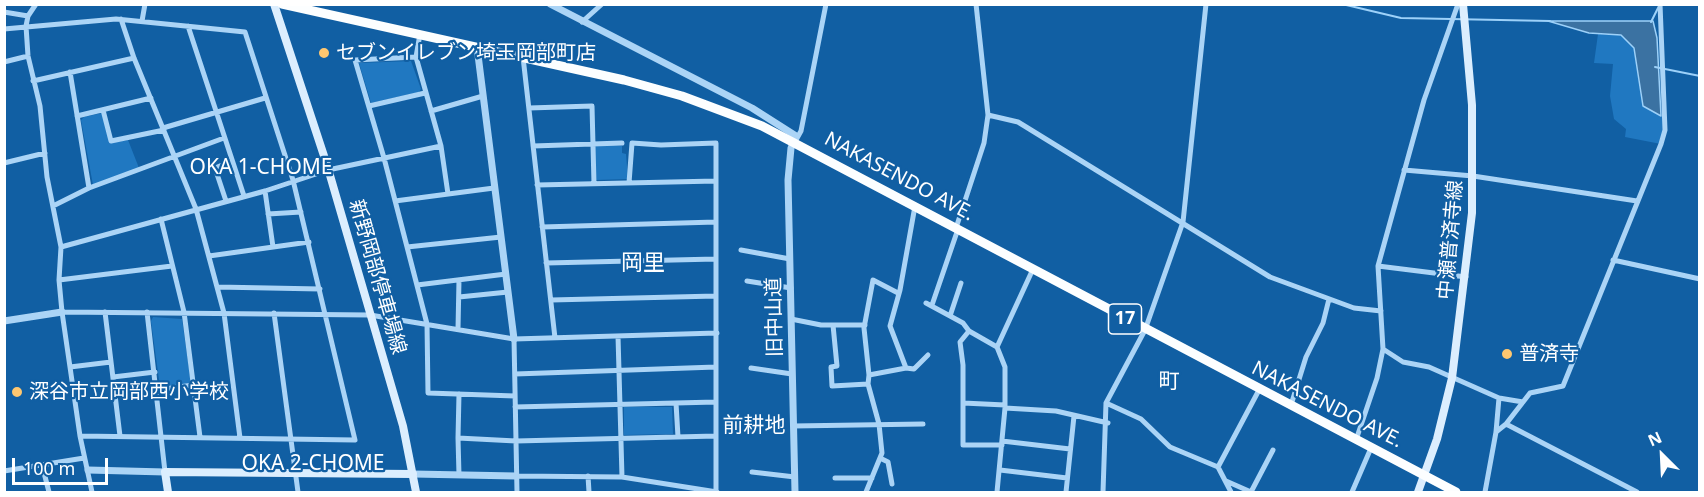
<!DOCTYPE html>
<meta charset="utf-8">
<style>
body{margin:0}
#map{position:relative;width:1704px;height:497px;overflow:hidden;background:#115fa3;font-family:"Noto Sans",sans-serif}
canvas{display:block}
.frame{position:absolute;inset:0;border:6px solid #fff;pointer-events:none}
.north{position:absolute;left:1632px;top:425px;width:60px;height:60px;-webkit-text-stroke:4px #115fa3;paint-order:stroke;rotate:336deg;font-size:16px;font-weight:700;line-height:24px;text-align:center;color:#fff}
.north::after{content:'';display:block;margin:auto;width:21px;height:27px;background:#fff;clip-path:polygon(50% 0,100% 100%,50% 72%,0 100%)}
.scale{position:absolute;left:12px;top:458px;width:96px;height:27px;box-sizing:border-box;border:3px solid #fff;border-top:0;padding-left:8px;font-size:18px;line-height:21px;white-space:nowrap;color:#fff;-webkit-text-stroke:4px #115fa3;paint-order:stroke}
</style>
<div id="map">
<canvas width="1704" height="497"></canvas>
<div class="frame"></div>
<div class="north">N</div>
<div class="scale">100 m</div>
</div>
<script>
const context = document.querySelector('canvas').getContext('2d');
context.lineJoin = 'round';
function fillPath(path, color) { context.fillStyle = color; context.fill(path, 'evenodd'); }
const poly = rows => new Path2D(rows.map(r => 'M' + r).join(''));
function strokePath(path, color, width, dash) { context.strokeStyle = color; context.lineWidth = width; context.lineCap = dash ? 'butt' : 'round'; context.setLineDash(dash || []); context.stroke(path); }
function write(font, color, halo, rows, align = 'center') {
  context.font = font + ' "Noto Sans","Noto Sans JP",sans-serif'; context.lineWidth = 4.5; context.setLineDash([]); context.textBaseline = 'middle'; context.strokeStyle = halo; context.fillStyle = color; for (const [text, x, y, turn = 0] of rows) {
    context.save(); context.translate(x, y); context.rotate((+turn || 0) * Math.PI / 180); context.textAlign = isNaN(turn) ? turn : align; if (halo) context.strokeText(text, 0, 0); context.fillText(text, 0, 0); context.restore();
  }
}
fillPath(poly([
 [1598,34,1621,35,1634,48,1643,106,1665,118,1661,144,1625,137,1626,129,1614,119,1610,96,1613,64,1594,63],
 [411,61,421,89,419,92,371,103,359,63],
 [102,113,110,143,128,140,139,168,93,185,81,120,84,117],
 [613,145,622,146,622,153,626,154,628,179,596,180,595,146],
 [153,317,182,319,191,383,160,387,151,321],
 [624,407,672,407,673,434,624,435]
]), '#2078c1');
const water = poly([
 [1548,21,1653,21,1657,38,1661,116,1643,106,1634,48,1621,35,1589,33,1548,21]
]);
fillPath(water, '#3b72a2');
strokePath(water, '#9dd1f9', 1.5);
strokePath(poly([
 [1342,4,1401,18,1550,21],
 [1651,22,1658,8],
 [1655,67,1700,76]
]), '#9dd1f9', 2);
strokePath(poly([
 [36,4,28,16,26,26,28,56,40,106,47,177,61,247,59,280,62,312,80,436,92,492],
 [4,12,28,16],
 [121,19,134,58,196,209,224,313,240,438],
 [142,21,145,4],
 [582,22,602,4],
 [188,26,244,196],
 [4,29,116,19,245,32,293,180,355,440,80,436],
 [420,34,416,57,441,146,448,194],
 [416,57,355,60,384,158,427,324,428,393,515,396],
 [523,57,555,338],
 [4,62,28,56],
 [70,72,89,188],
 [33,81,134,58],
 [369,106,425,93],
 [529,108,592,106,594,184],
 [103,110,111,141,164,130],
 [431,111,483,96],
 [988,115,1018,122,1270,277,1354,308,1381,311],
 [77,116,151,98],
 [163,128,265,98],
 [796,140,801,131,826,4],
 [533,146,622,143],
 [4,163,45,153],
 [1404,170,1473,176,1637,201],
 [629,183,632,143,661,145,716,143,716,491],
 [537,185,716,181],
 [265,191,273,247],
 [226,201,215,168,232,161],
 [395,201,494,188],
 [53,206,89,188,224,138],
 [268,214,301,212],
 [161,219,184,312,200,437],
 [542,227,716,222],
 [956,228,984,143,988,115,976,4],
 [61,247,265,191,328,170,441,146],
 [407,247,501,237],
 [741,250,790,259],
 [209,256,309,242],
 [1613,260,1700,279],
 [546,263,716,259],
 [1378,266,1466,277],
 [59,280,172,266],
 [747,281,791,288],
 [417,285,506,274],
 [217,287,320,289],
 [898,293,873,280,864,328,869,375,906,368,890,326,900,290,915,206],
 [459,297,508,292],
 [551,300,716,296],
 [926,303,963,323,969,331],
 [932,305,958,229],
 [62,312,370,315,514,339,717,333],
 [105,312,120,436],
 [147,312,165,472],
 [274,313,298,492],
 [950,316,961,283],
 [791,319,821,325,865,325],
 [833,325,837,366,831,367,832,386,868,384],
 [458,329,459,280],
 [618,336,622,477],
 [514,339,517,492],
 [997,347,969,331,960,342,963,365,963,445,1002,445],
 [1383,349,1403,362,1429,367,1499,398,1523,402],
 [70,367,111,362],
 [751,368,792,374],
 [906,368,914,369,928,355],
 [515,374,716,367],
 [113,377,155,372],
 [157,390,193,385],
 [459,394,458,438,516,441,716,436],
 [676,403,678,437],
 [963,403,1005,405],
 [1106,403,1141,419,1170,447,1218,467,1231,492],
 [1291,405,1306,357,1323,323,1329,299],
 [515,407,716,402],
 [1005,408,1056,411,1108,423],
 [1506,424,1637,492],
 [793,426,923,424],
 [1496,432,1506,424,1530,393,1563,386,1661,144,1665,130,1660,4],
 [458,438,459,475],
 [1356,440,1377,378,1383,349,1378,266,1424,100,1458,4],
 [1002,441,1070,449],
 [880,458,888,462,892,484],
 [42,465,49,492],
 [1218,467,1259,390],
 [1000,470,1067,478],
 [4,471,84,458],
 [752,472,795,477],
 [516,476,622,477,717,492],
 [588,476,589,492],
 [835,478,872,478],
 [1226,481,1251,492],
 [866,492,882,453,879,424,868,384,869,375],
 [997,492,1005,408,1005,367,997,347,1033,269],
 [1066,492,1074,416],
 [1103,492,1106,403,1145,330,1183,222,1206,4],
 [1251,492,1273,450],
 [1352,492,1371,448],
 [1485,492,1496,432,1499,398]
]), '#abd4f6', 5);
strokePath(poly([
 [550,4,752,108,796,136,791,148,788,180,795,492],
 [477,47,514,339],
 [4,321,62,312],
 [88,470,165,472],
 [413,474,516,476]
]), '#abd4f6', 7);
strokePath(poly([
 [274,4,327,165,403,426,416,492],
 [168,492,165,472,413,474],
 [1418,492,1437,439,1452,378,1472,213,1472,105,1463,4]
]), '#dceefe', 8);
strokePath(poly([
 [282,4,624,80,682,96,762,126,1456,492]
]), '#fcfeff', 9);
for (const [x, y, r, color] of [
 [324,53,6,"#ffc770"],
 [1507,354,6,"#ffc770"],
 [17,392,6,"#ffc770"]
]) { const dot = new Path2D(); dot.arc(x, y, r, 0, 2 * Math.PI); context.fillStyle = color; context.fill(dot); strokePath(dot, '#115fa3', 2); }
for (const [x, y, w] of [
 [1125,319,33]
]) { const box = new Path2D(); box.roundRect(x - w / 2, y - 15, w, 30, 4.5); context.fillStyle = '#115fa3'; context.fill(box); strokePath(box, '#fff', 1.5); }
write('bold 18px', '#fff', null, [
 ["17",1125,319]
]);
write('20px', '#fff', '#115fa3', [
 ["セブンイレブン埼玉岡部町店",336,53],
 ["普済寺",1519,354],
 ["深谷市立岡部西小学校",29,392]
], 'left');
write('20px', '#fff', '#115fa3', [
 ["NAKASENDO AVE.",899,177,28],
 ["中瀬普済寺線",1451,240,-85],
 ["新野岡部停車場線",377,277,74],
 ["旧中山道",775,317,-91],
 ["NAKASENDO AVE.",1327,405,27]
]);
write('21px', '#fff', '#115fa3', [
 ["OKA 1-CHOME",261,168],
 ["町",1169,382],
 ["前耕地",754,426],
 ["OKA 2-CHOME",313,464]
]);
write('22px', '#fff', '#115fa3', [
 ["岡里",643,264]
]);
</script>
